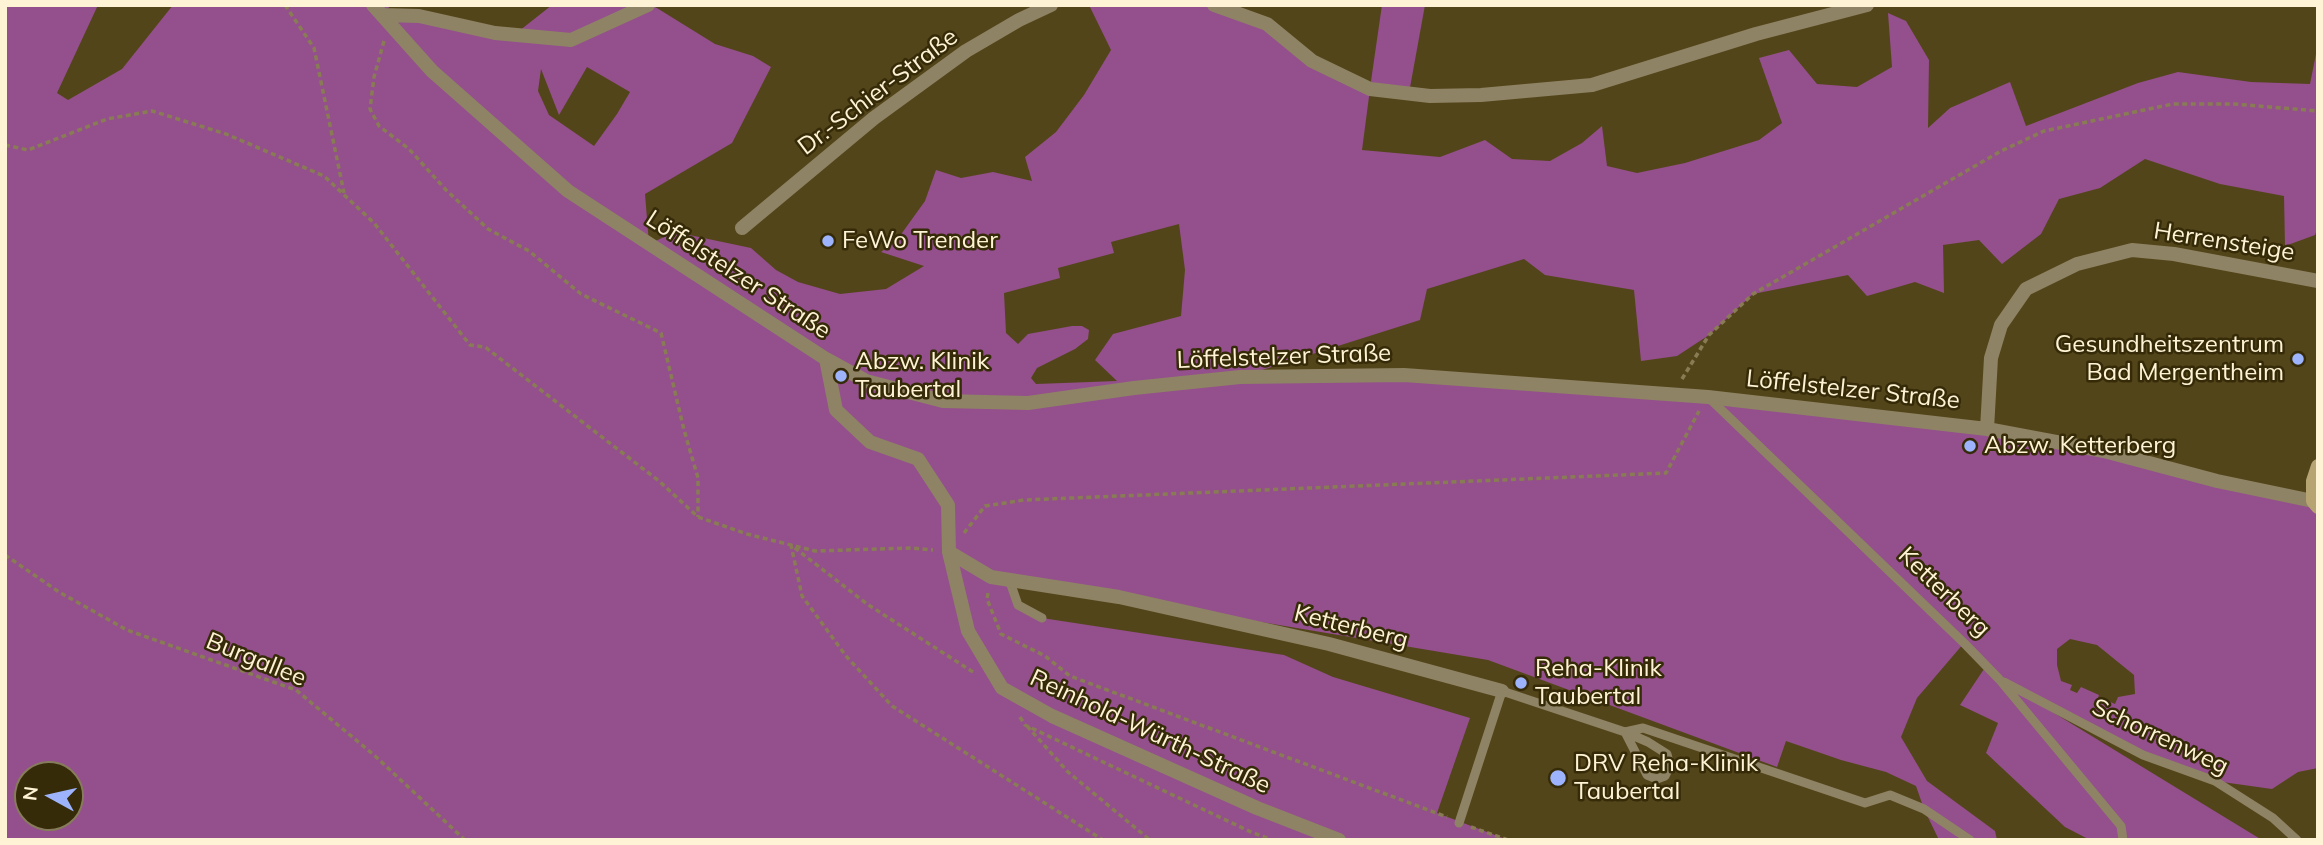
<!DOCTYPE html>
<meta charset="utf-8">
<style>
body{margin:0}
#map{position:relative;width:2323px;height:845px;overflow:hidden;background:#53451a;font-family:Mulish,sans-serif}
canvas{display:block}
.frame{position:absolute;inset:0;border:7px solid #fef3d4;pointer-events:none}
.north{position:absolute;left:14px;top:761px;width:70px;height:70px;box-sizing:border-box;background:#362b08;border:2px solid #867b5a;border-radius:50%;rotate:278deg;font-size:19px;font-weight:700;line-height:28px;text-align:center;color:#fef3d4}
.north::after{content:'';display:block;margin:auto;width:24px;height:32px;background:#9db4fd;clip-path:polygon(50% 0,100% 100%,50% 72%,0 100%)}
</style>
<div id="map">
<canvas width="2323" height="845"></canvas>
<div class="frame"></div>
<div class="north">N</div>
</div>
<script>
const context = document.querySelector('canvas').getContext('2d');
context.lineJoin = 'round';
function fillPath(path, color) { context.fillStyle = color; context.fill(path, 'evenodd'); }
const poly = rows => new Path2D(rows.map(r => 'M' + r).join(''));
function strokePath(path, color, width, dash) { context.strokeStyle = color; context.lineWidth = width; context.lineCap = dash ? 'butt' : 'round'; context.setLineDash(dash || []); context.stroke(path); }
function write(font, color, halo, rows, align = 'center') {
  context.font = font + ' Mulish,sans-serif'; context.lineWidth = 5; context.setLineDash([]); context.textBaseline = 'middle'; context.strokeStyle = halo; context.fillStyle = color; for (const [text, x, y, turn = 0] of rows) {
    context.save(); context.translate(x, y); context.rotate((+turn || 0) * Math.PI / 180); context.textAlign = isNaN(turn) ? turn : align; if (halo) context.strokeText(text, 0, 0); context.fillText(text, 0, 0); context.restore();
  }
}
fillPath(poly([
 [5,5,98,5,57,93,68,100,122,69,173,5,391,5,383,14,514,35,552,5,652,5,715,44,753,56,771,67,732,143,645,194,649,244,675,232,751,248,776,270,798,282,840,294,886,289,924,266,881,252,897,240,925,201,936,170,961,178,993,172,1032,181,1025,157,1056,132,1084,95,1111,50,1089,5,1214,5,1267,24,1312,61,1370,88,1382,5,1425,5,1409,93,1370,89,1362,150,1440,157,1485,140,1512,159,1550,161,1582,143,1602,126,1607,166,1637,173,1685,163,1759,140,1782,123,1759,58,1789,50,1817,84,1857,87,1892,67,1888,13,1906,21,1929,60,1928,128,1950,108,2010,82,2026,126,2138,83,2178,72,2251,82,2310,84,2318,44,2318,227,2315,235,2285,246,2284,196,2220,184,2145,159,2100,188,2059,199,2041,234,2002,264,1979,240,1943,245,1944,293,1915,282,1867,296,1848,275,1753,294,1709,335,1677,356,1641,361,1634,290,1545,275,1524,259,1427,289,1420,320,1243,376,1404,375,1987,429,2318,507,2318,768,2298,772,2272,789,2215,781,2143,755,2013,688,2262,840,2090,840,2065,827,1986,753,1998,723,1960,705,1986,666,1964,643,1917,698,1901,737,1927,781,1995,831,1997,840,1939,840,1924,809,1916,786,1886,772,1841,760,1786,741,1777,767,1488,660,1010,580,1018,605,1042,618,1284,655,1333,677,1470,718,1437,813,1508,840,5,840],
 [587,67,630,92,617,114,594,146,549,115,538,91,541,69,559,115],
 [1179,224,1185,270,1181,316,1113,334,1095,360,1117,381,1036,384,1031,378,1037,368,1075,349,1088,339,1089,330,1082,326,1072,326,1028,334,1018,344,1006,333,1004,293,1060,278,1058,268,1114,253,1111,242],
 [2070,639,2097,645,2134,675,2135,694,2118,697,2115,704,2106,700,2105,704,2097,701,2099,695,2081,687,2077,693,2070,690,2072,685,2061,681,2057,665,2057,649],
 [28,775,70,775,70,817,28,817]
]), '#944f8d');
strokePath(poly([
 [285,5,314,48,344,193],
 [384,41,374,77,370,109,379,126,409,149,446,190,488,229,529,251,581,294,661,333,684,430,698,478,698,517],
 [5,145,28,150,107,119,152,111,226,134,324,176,374,223,470,345,485,347,659,481,698,517,747,534,815,551,911,548,933,550],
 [1682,379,1709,335,1753,294,2001,151,2044,131,2173,104,2234,104,2318,111],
 [964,533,985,506,1024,500,1666,473,1699,411],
 [5,555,59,592,127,630,296,690,374,755,465,840],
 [988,593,987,599,1001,634,1045,656,1070,676,1447,817],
 [973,672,867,604,791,545,802,596,846,656,892,706,1103,840],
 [1020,717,1025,725,1251,832,1272,840],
 [1027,726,1068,772,1150,840],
 [1471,827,1508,840]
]), '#897c55', 3.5, [5, 3.5]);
strokePath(poly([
 [1709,398,1964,643,1999,679,2121,826,2123,840],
 [1009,579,1018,605,1042,618],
 [2004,682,2143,755,2215,781,2273,818,2297,840],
 [1625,732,1643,728,1865,803,1890,795,1924,809,1970,840],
 [1459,823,1502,691,1625,732,1648,742,1667,754,1670,766,1665,776,1657,779,1647,775,1625,732]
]), '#8e8364', 9);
strokePath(poly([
 [373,5,432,71,568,191,826,359,866,381,943,401,1028,403,1134,388,1240,377,1404,375,1708,397,1987,429,2104,451,2217,481,2313,501],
 [1214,5,1267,24,1312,61,1370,89,1430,96,1481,95,1592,85,1756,34,1867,5],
 [382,15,419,16,495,33,571,40,648,5],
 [742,228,874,118,966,51,1019,20,1051,5],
 [826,359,836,410,870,442,918,459,948,505,949,552,991,577,1119,597,1329,644,1502,691],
 [1987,429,1991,358,2001,325,2026,289,2077,264,2132,250,2174,254,2318,281],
 [949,552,968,631,1002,688,1052,716,1257,808,1339,840]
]), '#8e8364', 14);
strokePath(poly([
 [2318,466,2313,481,2313,501,2318,507]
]), '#b6a472', 14);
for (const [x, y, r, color] of [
 [828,241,7,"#9db4fd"],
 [2298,359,7,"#9db4fd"],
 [841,376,7,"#9db4fd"],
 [1970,446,7,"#9db4fd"],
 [1521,683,7,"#9db4fd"],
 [1558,778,9,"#9db4fd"]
]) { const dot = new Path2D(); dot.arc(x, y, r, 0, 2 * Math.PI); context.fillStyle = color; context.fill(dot); strokePath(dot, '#362b08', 2.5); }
write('24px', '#fef3d4', '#362b08', [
 ["Dr.-Schier-Straße",878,92,-37],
 ["Herrensteige",2224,242,9],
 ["Löffelstelzer Straße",738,275,33],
 ["Löffelstelzer Straße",1284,357,-2],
 ["Löffelstelzer Straße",1853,390,6],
 ["Ketterberg",1944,592,44],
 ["Ketterberg",1351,627,14],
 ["Burgallee",256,660,22],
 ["Reinhold-Würth-Straße",1150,732,25],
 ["Schorrenweg",2160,737,25]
]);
write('24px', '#fef3d4', '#362b08', [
 ["FeWo Trender",842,241],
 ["Gesundheitszentrum",2284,345,"right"],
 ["Bad Mergentheim",2284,373,"right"],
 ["Abzw. Klinik",855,362],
 ["Taubertal",855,390],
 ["Abzw. Ketterberg",1984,446],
 ["Reha-Klinik",1535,669],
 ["Taubertal",1535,697],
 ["DRV Reha-Klinik",1574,764],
 ["Taubertal",1574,792]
], 'left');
</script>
